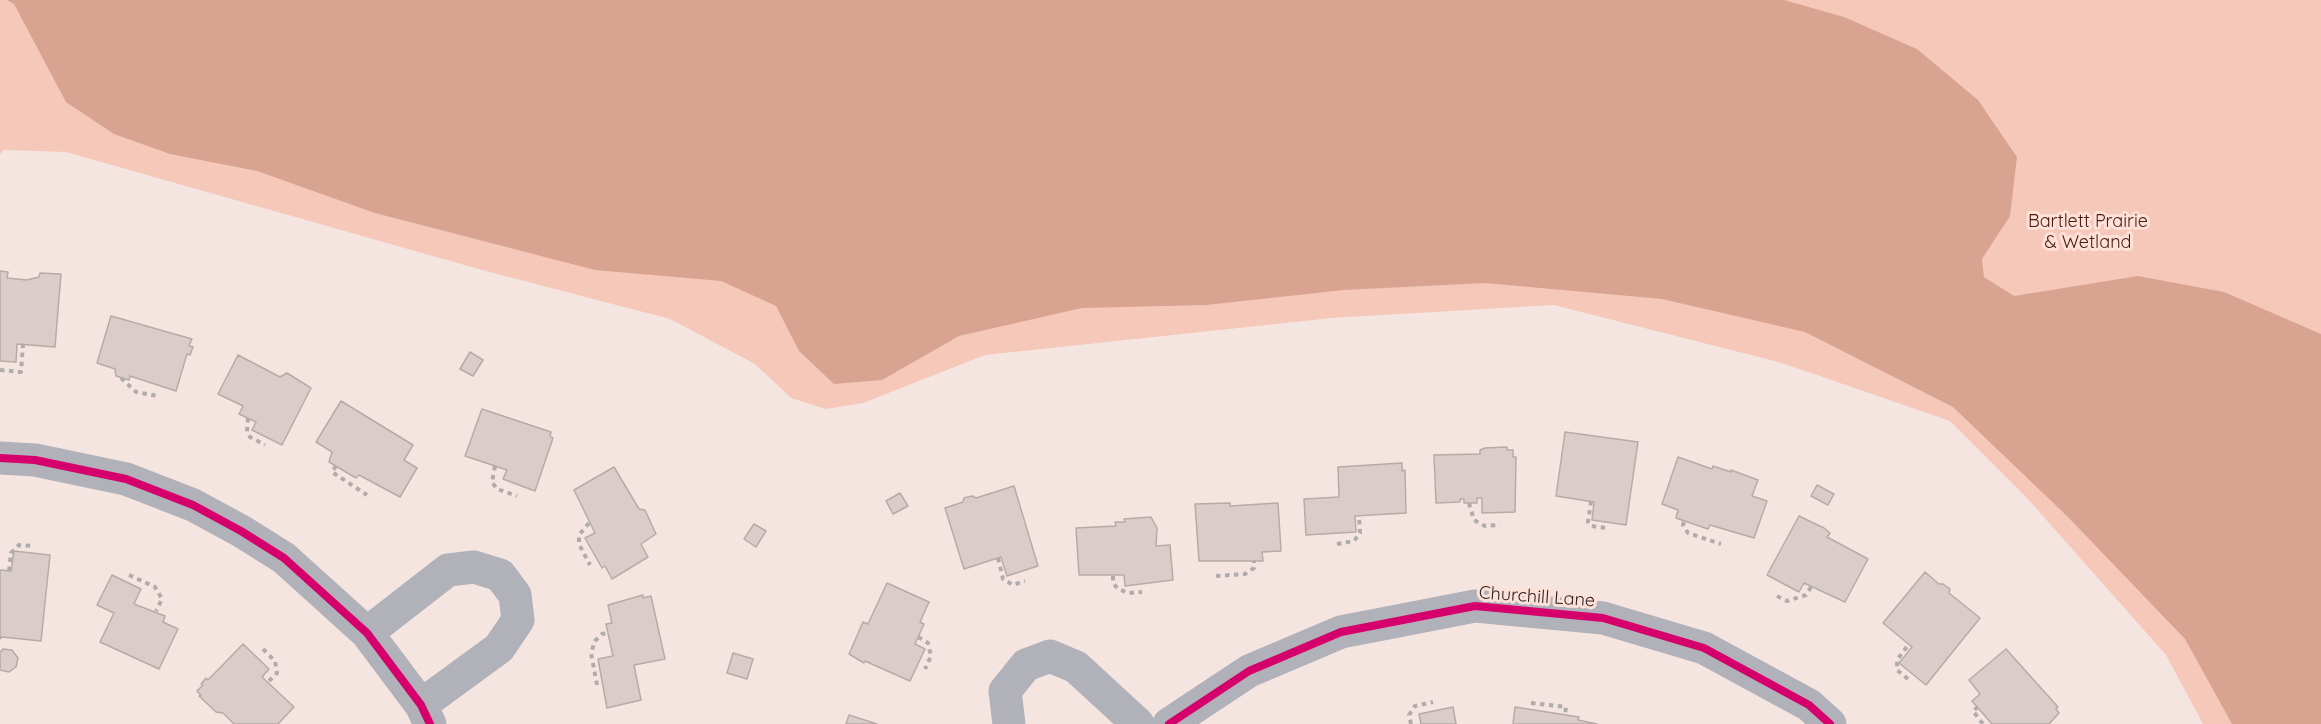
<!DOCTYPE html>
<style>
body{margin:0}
canvas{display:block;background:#f5e5e0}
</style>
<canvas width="2321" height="724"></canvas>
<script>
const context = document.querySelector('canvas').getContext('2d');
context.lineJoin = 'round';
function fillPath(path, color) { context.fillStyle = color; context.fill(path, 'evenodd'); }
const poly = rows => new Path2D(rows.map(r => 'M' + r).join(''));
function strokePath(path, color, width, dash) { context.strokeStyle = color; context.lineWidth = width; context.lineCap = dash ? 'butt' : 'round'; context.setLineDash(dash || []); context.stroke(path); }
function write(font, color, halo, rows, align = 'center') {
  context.font = font + ' Quicksand,sans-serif'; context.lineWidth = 6; context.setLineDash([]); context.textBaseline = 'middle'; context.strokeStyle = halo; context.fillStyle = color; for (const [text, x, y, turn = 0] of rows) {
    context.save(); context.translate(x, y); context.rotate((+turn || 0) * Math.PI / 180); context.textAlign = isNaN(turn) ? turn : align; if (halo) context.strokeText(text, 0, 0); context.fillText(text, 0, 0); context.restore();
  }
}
fillPath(poly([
 [0,0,2321,0,2321,724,2203,724,2166,655,2027,498,1950,421,1782,363,1554,305,1332,318,985,355,863,403,826,409,791,398,755,364,670,319,482,270,66,152,4,150,0,154]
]), '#f5c8ba');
fillPath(poly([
 [7,0,1784,0,1844,17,1917,49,1978,100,2017,157,2010,216,1982,259,1984,277,2014,296,2138,276,2224,292,2321,334,2321,724,2232,724,2185,639,2068,517,1953,407,1805,332,1662,299,1485,283,1344,290,1206,305,1082,308,959,336,882,380,834,384,799,351,776,306,721,281,595,270,375,213,257,171,170,154,114,134,66,102,14,4]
]), '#d8a491');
const building = poly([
 [0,271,8,272,7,278,27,280,39,277,40,273,61,274,55,347,17,344,16,362,0,361,0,271],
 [111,316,192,339,189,346,193,347,190,355,187,354,176,391,130,376,129,380,116,376,115,369,97,363,111,316],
 [470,352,483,360,473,376,460,369,470,352],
 [238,355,280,377,287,373,311,388,282,445,252,430,256,422,239,414,243,406,218,394,238,355],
 [341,401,413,445,404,460,417,468,400,497,359,475,356,478,329,462,332,452,316,442,341,401],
 [482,409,551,432,550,436,553,438,535,491,503,479,507,470,465,456,482,409],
 [1565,432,1638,442,1626,525,1592,520,1594,502,1556,496,1565,432],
 [1507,447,1507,450,1513,450,1513,457,1516,457,1515,512,1482,513,1482,498,1477,498,1477,503,1464,503,1464,499,1460,499,1460,502,1436,503,1434,455,1480,454,1480,450,1485,448,1507,447],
 [1678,457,1712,469,1713,466,1731,472,1731,470,1758,480,1752,496,1767,501,1754,538,1710,525,1708,529,1676,518,1678,510,1662,504,1678,457],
 [1402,463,1402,471,1405,470,1406,513,1355,516,1356,532,1306,535,1304,499,1339,497,1338,467,1402,463],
 [614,467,639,509,645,510,656,534,641,544,648,557,612,579,605,566,602,568,585,538,595,533,574,490,614,467],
 [1817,485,1834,494,1828,505,1811,496,1817,485],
 [1014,486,1038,566,1007,576,1001,557,964,569,945,508,963,502,964,498,972,496,976,498,1014,486],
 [900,493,908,506,893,514,886,501,900,493],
 [1230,503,1230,506,1278,503,1281,551,1262,552,1263,561,1199,561,1195,504,1230,503],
 [1799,516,1824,528,1830,533,1827,537,1868,559,1845,602,1804,583,1799,592,1767,575,1799,516],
 [1151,517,1157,528,1156,546,1170,545,1173,580,1125,586,1124,575,1079,575,1076,528,1116,526,1115,522,1125,522,1124,519,1151,517],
 [754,524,766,531,756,547,744,539,754,524],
 [14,551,50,555,41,641,2,637,0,639,0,570,11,571,14,551],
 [1925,572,1939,584,1943,584,1950,589,1949,593,1980,618,1926,685,1899,663,1912,647,1883,623,1925,572],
 [112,575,141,589,134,604,165,616,163,622,178,629,159,669,100,642,114,613,97,605,112,575],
 [887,583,929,602,920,622,924,624,915,644,925,649,910,681,865,661,864,663,849,654,863,622,868,624,887,583],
 [643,595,643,598,651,596,665,659,634,665,641,700,607,708,598,659,613,656,606,624,612,623,608,605,643,595],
 [243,644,269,669,262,677,294,707,278,724,234,724,223,713,216,712,199,696,201,695,197,691,203,685,201,684,206,678,208,680,243,644],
 [3,649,12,650,18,658,16,667,9,672,0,670,0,652,3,649],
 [2006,649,2058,707,2056,709,2059,713,2049,724,1992,724,1972,701,1980,694,1969,680,2006,649],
 [733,653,753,659,747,679,727,673,733,653],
 [1453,707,1456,724,1421,724,1419,714,1453,707],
 [1515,707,1579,717,1578,720,1597,724,1513,724,1515,707],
 [849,715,877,724,846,724,849,715]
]);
fillPath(building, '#dacdc9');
strokePath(building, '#b6aba7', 1.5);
strokePath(poly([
 [0,370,21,372,23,344],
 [121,378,136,392,158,396],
 [248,418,247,432,250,437,265,445],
 [336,466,332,472,367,495],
 [495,466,492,482,497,489,517,496],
 [1591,501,1588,522,1591,526,1607,528],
 [1469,503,1474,520,1485,526,1500,525],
 [1684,522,1683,525,1688,533,1721,544],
 [589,523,579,535,579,544,590,565],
 [1337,544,1354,541,1360,533,1359,515],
 [998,558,1003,579,1013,585,1025,581],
 [9,571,11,553,19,545,32,546],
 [129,575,155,587,162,599,156,611],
 [1113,576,1113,583,1118,589,1129,593,1142,592],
 [1216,576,1245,574,1254,568,1254,561],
 [1777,596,1787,601,1806,595,1811,587],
 [918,637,928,643,931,656,925,669],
 [263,649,275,661,277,673,268,682],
 [1908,679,1897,670,1897,660,1909,644],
 [597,685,591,653,595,641,602,634,608,633],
 [1531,703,1566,707,1565,715],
 [1978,707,1973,711,1983,724],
 [1411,724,1409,715,1415,706,1433,702]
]), '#b0acad', 4, [4.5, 4.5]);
strokePath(poly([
 [0,458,35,460,126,479,193,505,241,531,284,558,367,633,421,705,430,724],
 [367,633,448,570,474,567,500,575,515,595,518,620,499,648,421,705],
 [1009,724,1005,691,1026,665,1050,656,1076,667,1138,724],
 [1169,724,1249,671,1341,632,1475,606,1603,618,1704,648,1809,705,1830,724]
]), '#b1b1b9', 33);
strokePath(poly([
 [0,458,35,460,126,479,193,505,241,531,284,558,367,633,421,705,430,724],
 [1169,724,1249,671,1341,632,1475,606,1603,618,1704,648,1809,705,1830,724]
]), '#d6006c', 8);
write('18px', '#471b0a', '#fde1d8', [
 ["Bartlett Prairie",2088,222],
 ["& Wetland",2088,243]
]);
write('18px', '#281e1a', '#fde1d8', [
 ["Churchill Lane",1537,597,4]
]);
</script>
